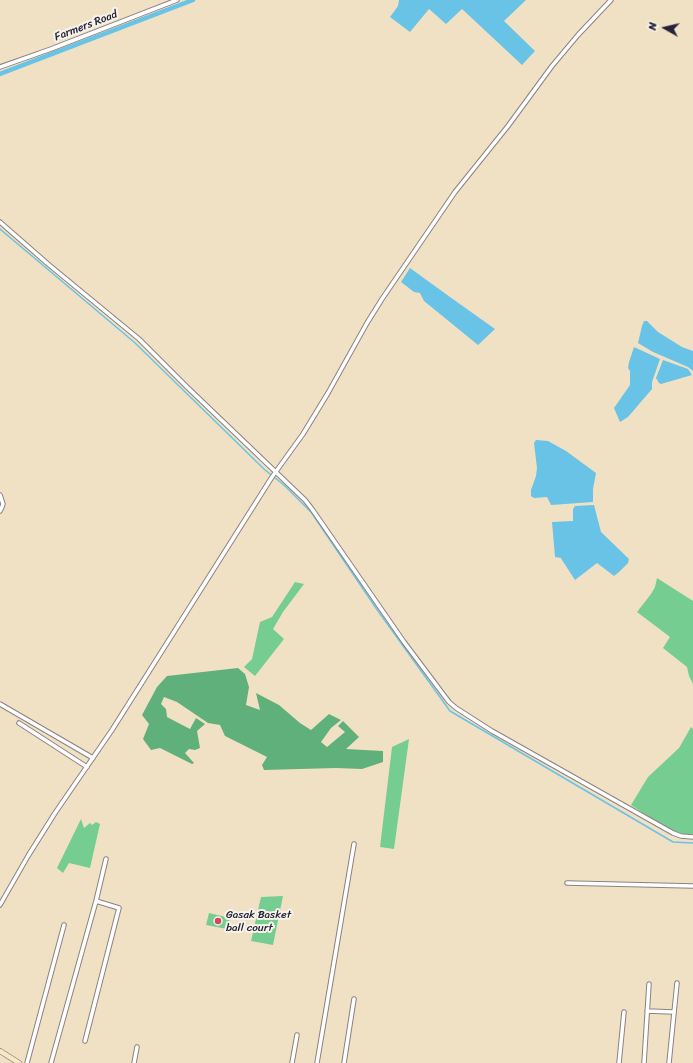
<!DOCTYPE html>
<style>
body{margin:0}
#map{position:relative;width:693px;height:1063px;overflow:hidden;background:#f1e1c4;font-family:Sriracha,sans-serif}
canvas{display:block}
.north{position:absolute;left:645px;top:8px;width:40px;height:40px;-webkit-text-stroke:3px #f7f3e8;paint-order:stroke;rotate:278deg;font-size:11px;font-weight:700;line-height:16px;text-align:center;color:#22223b}
.north::after{content:'';display:block;margin:auto;width:14px;height:18px;background:#22223b;clip-path:polygon(50% 0,100% 100%,50% 72%,0 100%)}
</style>
<div id="map">
<canvas width="693" height="1063"></canvas>
<div class="north">N</div>
</div>
<script>
const context = document.querySelector('canvas').getContext('2d');
context.lineJoin = 'round';
function fillPath(path, color) { context.fillStyle = color; context.fill(path, 'evenodd'); }
const poly = rows => new Path2D(rows.map(r => 'M' + r).join(''));
function strokePath(path, color, width, dash) { context.strokeStyle = color; context.lineWidth = width; context.lineCap = dash ? 'butt' : 'round'; context.setLineDash(dash || []); context.stroke(path); }
function write(font, color, halo, rows, align = 'center') {
  context.font = font + ' Sriracha,sans-serif'; context.lineWidth = 4; context.setLineDash([]); context.textBaseline = 'middle'; context.strokeStyle = halo; context.fillStyle = color; for (const [text, x, y, turn = 0] of rows) {
    context.save(); context.translate(x, y); context.rotate((+turn || 0) * Math.PI / 180); context.textAlign = isNaN(turn) ? turn : align; if (halo) context.strokeText(text, 0, 0); context.fillText(text, 0, 0); context.restore();
  }
}
fillPath(poly([
 [657,578,693,601,693,684,689,676,687,667,663,648,670,637,637,612,651,594,655,587],
 [295,582,304,584,283,612,273,629,284,639,255,676,244,667,252,659,260,622,272,617],
 [691,727,693,729,693,834,684,834,676,832,660,824,631,805,648,777,679,748],
 [409,739,394,849,380,847,392,747],
 [81,819,84,828,90,823,92,825,96,822,100,824,90,868,69,863,63,873,57,868],
 [283,896,273,945,251,941,261,897],
 [209,913,230,918,227,929,206,925]
]), '#75cd92');
fillPath(poly([
 [238,668,245,674,249,687,246,705,260,710,256,693,279,705,300,723,311,730,329,714,341,720,331,728,321,742,327,747,345,732,338,726,343,721,359,737,346,749,383,751,383,762,362,769,336,768,264,770,262,765,267,757,225,736,220,725,208,723,177,702,164,697,161,704,166,709,167,717,190,729,196,718,205,724,197,731,200,748,195,750,189,749,185,753,194,763,192,764,160,748,151,750,143,739,149,724,142,715,157,687,167,676]
]), '#60b07c');
fillPath(poly([
 [399,0,526,0,504,21,535,51,522,65,462,9,446,24,429,9,410,32,390,17,398,6],
 [410,268,450,297,495,329,478,345,424,301,420,293,414,292,401,282],
 [644,321,647,321,658,332,682,347,693,351,693,371,688,367,653,352,638,343,642,326],
 [634,347,660,359,652,382,652,389,628,417,620,422,614,408,630,385,630,371,628,368,629,362],
 [663,360,688,369,692,375,661,384,659,383,656,378],
 [536,440,548,441,566,451,596,473,593,489,593,502,551,505,547,497,534,498,531,496,531,490,536,476,537,468,534,443],
 [594,505,601,532,629,559,628,563,619,572,614,576,597,563,575,580,562,560,561,558,555,557,552,522,573,521,573,509,575,506]
]), '#68c3e6');
strokePath(poly([
 [0,229,134,342,265,470,284,485,311,512,378,611,450,711,673,842,693,843]
]), '#68c3e6', 1.5);
strokePath(poly([
 [0,74,193,0]
]), '#68c3e6', 4.5);
const street = poly([
 [0,67,51,49,177,0],
 [0,222,48,264,139,339,187,387,305,500,312,509,404,642,449,702,456,708,492,731,673,833,681,836,693,837],
 [0,495,3,504,2,507,0,511],
 [0,704,93,758],
 [19,723,87,767],
 [567,883,693,886],
 [0,905,28,856,55,813,112,730,272,477,303,434,328,393,367,323,382,299,455,192,508,126,552,66,578,35,611,0],
 [647,1011,674,1012],
 [85,1041,119,908,96,901],
 [27,1063,64,925],
 [51,1063,96,901,106,859],
 [134,1063,137,1047],
 [292,1063,297,1035],
 [317,1063,354,844],
 [344,1063,354,999],
 [619,1063,624,1012],
 [644,1063,649,984],
 [669,1063,677,983]
]);
const secondary = poly([
 [0,1051,19,1063]
]);
strokePath(street, '#8a8280', 5.5);
strokePath(secondary, '#8a8280', 6);
strokePath(street, '#fff', 3.5);
strokePath(secondary, '#f9e7c3', 4.5);
for (const [x, y, r, color] of [
 [218,921,4,"#d1495b"]
]) { const dot = new Path2D(); dot.arc(x, y, r, 0, 2 * Math.PI); context.fillStyle = color; context.fill(dot); strokePath(dot, '#f7f3e8', 1.5); }
write('11px', '#22223b', '#f7f3e8', [
 ["Farmers Road",86,26,-21]
]);
write('11px', '#22223b', '#f7f3e8', [
 ["Gasak Basket",226,915],
 ["ball court",226,928]
], 'left');
</script>
